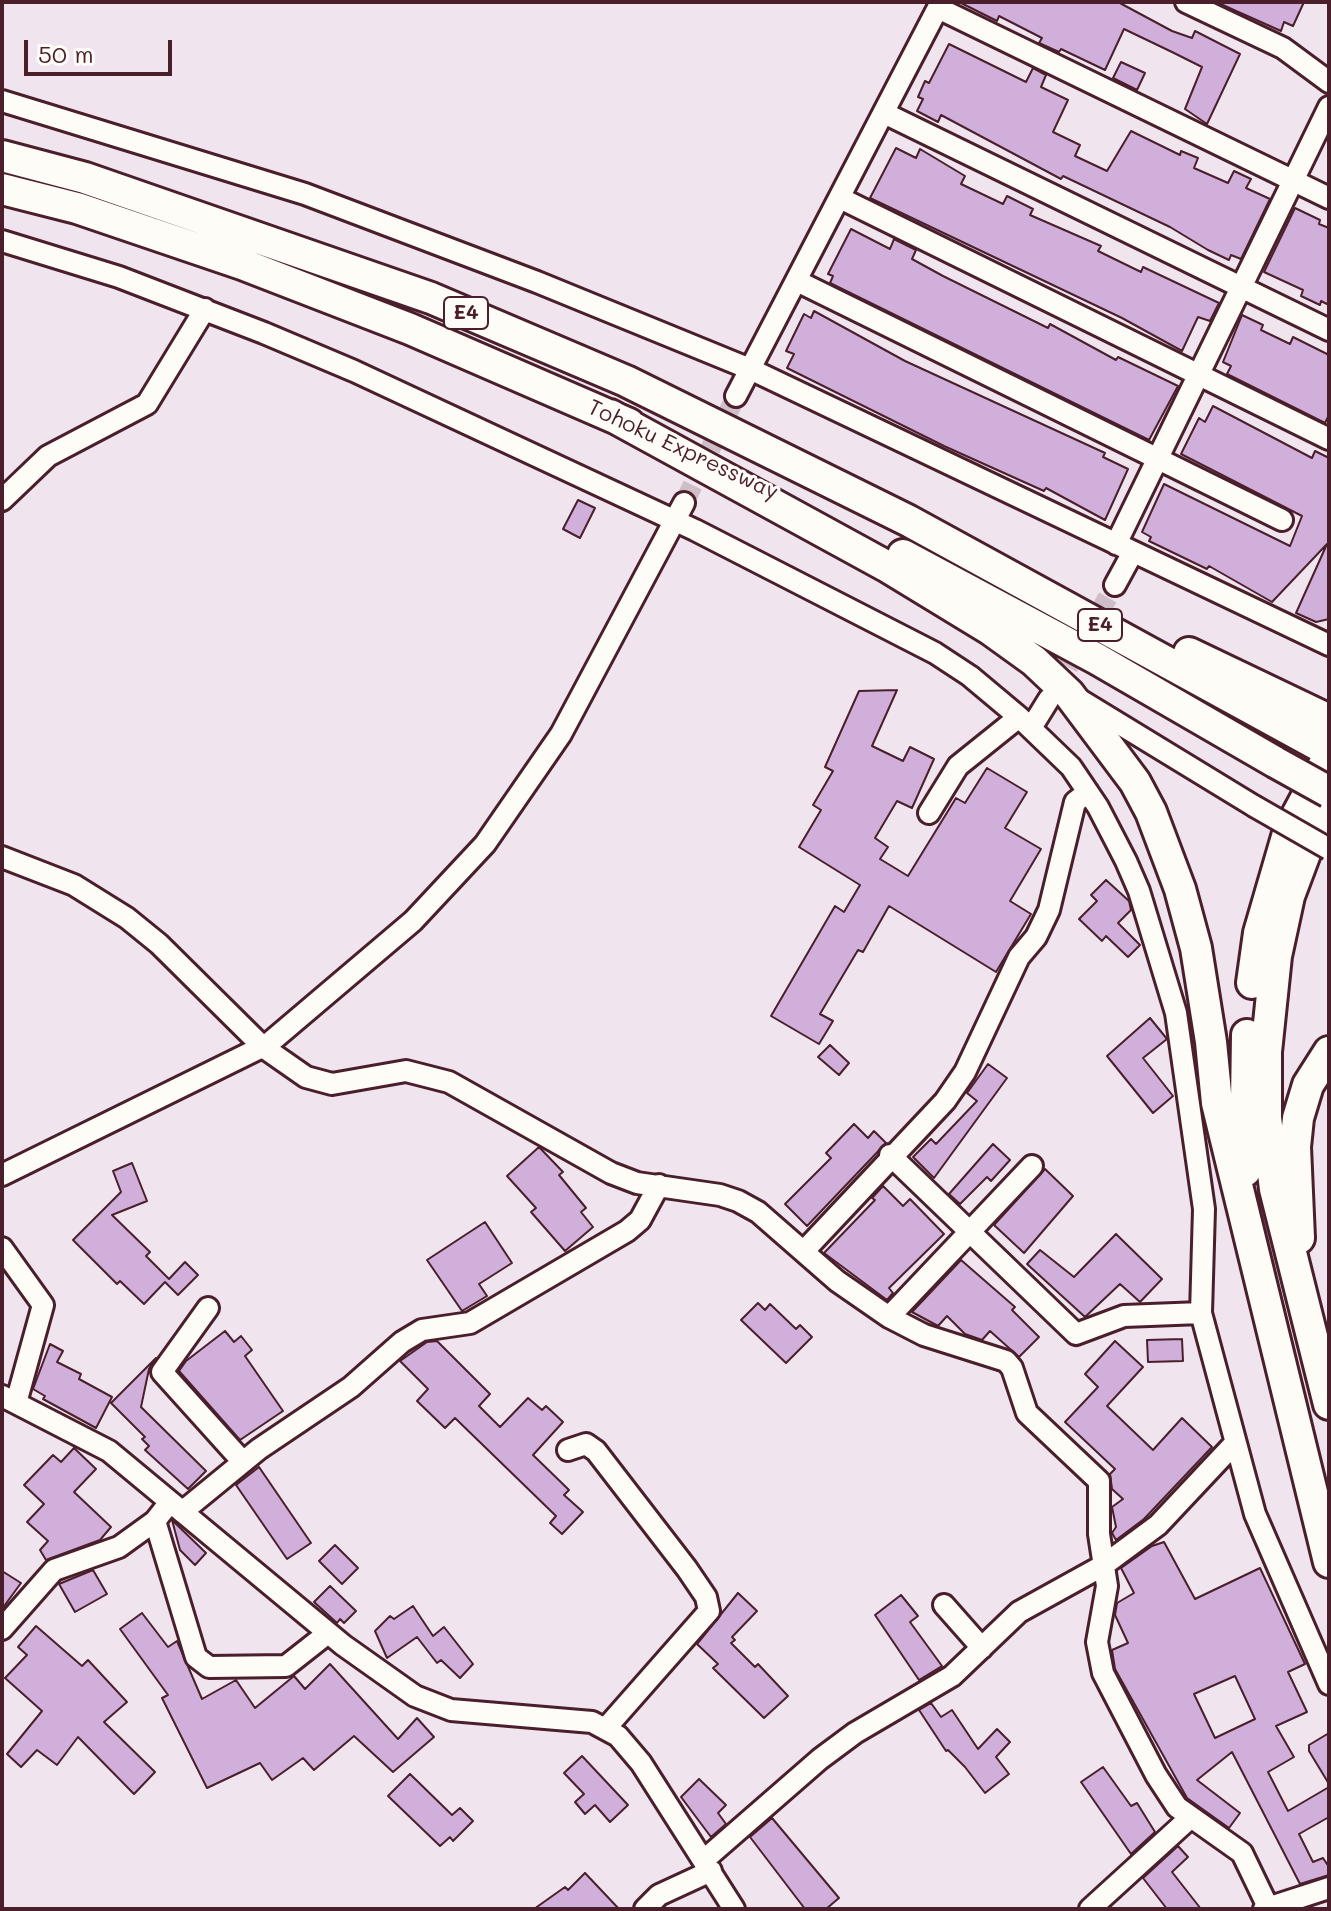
<!DOCTYPE html>
<style>
body{margin:0}
#map{position:relative;width:1331px;height:1911px;overflow:hidden;background:#f0e5ee;font-family:Mali,sans-serif}
canvas{display:block}
.frame{position:absolute;inset:0;border:4px solid #4a1f2b;pointer-events:none}
.scale{position:absolute;left:24px;top:40px;width:148px;height:36px;box-sizing:border-box;border:4px solid #4a1f2b;border-top:0;padding-left:10px;font-size:24px;line-height:28px;white-space:nowrap;color:#4a1f2b;-webkit-text-stroke:6px #fdfcf7;paint-order:stroke}
</style>
<div id="map">
<canvas width="1331" height="1911"></canvas>
<div class="frame"></div>
<div class="scale">50 m</div>
</div>
<script>
const context = document.querySelector('canvas').getContext('2d');
context.lineJoin = 'round';
function fillPath(path, color) { context.fillStyle = color; context.fill(path, 'evenodd'); }
const poly = rows => new Path2D(rows.map(r => 'M' + r).join(''));
function strokePath(path, color, width, dash) { context.strokeStyle = color; context.lineWidth = width; context.lineCap = dash ? 'butt' : 'round'; context.setLineDash(dash || []); context.stroke(path); }
function write(font, color, halo, rows, align = 'center') {
  context.font = font + ' Mali,sans-serif'; context.lineWidth = 6; context.setLineDash([]); context.textBaseline = 'middle'; context.strokeStyle = halo; context.fillStyle = color; for (const [text, x, y, turn = 0] of rows) {
    context.save(); context.translate(x, y); context.rotate((+turn || 0) * Math.PI / 180); context.textAlign = isNaN(turn) ? turn : align; if (halo) context.strokeText(text, 0, 0); context.fillText(text, 0, 0); context.restore();
  }
}
const building = poly([
 [959,2,1118,2,1172,31,1192,38,1195,31,1240,54,1207,124,1185,109,1202,67,1172,52,1124,29,1105,70,1061,49,1059,52,1039,43,1042,38,999,16,997,21,959,2],
 [1216,2,1304,2,1293,26,1284,22,1281,31,1216,2],
 [949,44,1026,82,1033,68,1046,75,1041,87,1068,100,1053,132,1080,145,1075,156,1107,171,1131,131,1180,155,1181,151,1198,158,1194,168,1228,183,1234,171,1251,179,1246,188,1270,199,1241,259,1231,255,1229,260,1208,250,1170,227,1063,176,1061,179,941,115,938,122,917,111,923,99,918,97,925,81,929,83,949,44],
 [1121,62,1145,73,1137,90,1113,78,1121,62],
 [896,148,916,158,920,149,965,176,961,184,1003,204,1007,196,1033,209,1030,215,1101,246,1098,251,1141,272,1143,267,1219,303,1210,321,1198,317,1182,351,1122,318,870,198,896,148],
 [1295,208,1320,220,1319,224,1329,228,1329,305,1321,301,1320,305,1301,296,1303,290,1264,272,1295,208],
 [851,229,890,249,894,239,916,250,912,259,943,276,1048,328,1050,324,1116,360,1118,357,1178,386,1149,440,830,283,833,276,828,274,851,229],
 [814,311,905,361,1105,453,1103,457,1128,469,1105,520,1046,488,1044,491,944,446,787,368,794,354,786,351,804,314,811,318,814,311],
 [1242,315,1263,325,1261,330,1290,344,1293,337,1329,355,1329,415,1325,423,1227,374,1231,366,1223,362,1242,315],
 [1213,406,1312,458,1315,451,1329,458,1329,619,1316,622,1296,613,1327,544,1272,602,1209,566,1207,569,1149,541,1151,537,1142,532,1164,484,1290,546,1302,516,1181,454,1199,418,1205,422,1213,406],
 [578,500,595,508,580,538,563,529,578,500],
 [897,690,872,746,903,761,910,747,934,759,912,808,897,801,875,838,888,847,880,859,908,876,956,798,965,803,987,768,1027,792,1005,828,1041,849,1010,901,1031,914,996,972,889,906,863,952,858,950,820,1014,833,1021,819,1044,771,1016,835,906,844,912,860,885,799,847,821,810,813,805,833,771,825,767,859,691,897,690],
 [1106,880,1129,901,1131,910,1118,923,1140,945,1128,957,1106,936,1102,941,1079,919,1097,901,1091,895,1106,880],
 [1150,1018,1167,1039,1143,1058,1173,1096,1153,1113,1107,1056,1150,1018],
 [830,1045,849,1063,839,1075,818,1057,830,1045],
 [988,1064,1007,1078,934,1178,913,1157,931,1139,936,1144,977,1101,967,1093,988,1064],
 [854,1124,868,1138,874,1131,886,1143,807,1226,785,1204,831,1158,826,1153,854,1124],
 [993,1144,1010,1160,991,1181,987,1177,960,1204,949,1194,993,1144],
 [539,1147,563,1172,559,1175,586,1208,581,1212,593,1227,565,1251,531,1212,536,1208,507,1176,539,1147],
 [132,1163,147,1201,112,1215,150,1252,146,1256,169,1279,185,1262,198,1275,178,1295,165,1282,144,1304,120,1281,117,1284,73,1240,121,1192,113,1171,132,1163],
 [1045,1169,1073,1196,1024,1253,994,1225,1045,1169],
 [883,1186,903,1206,910,1199,944,1234,889,1288,893,1293,887,1300,824,1253,875,1200,872,1198,883,1186],
 [485,1222,512,1263,479,1284,487,1296,462,1311,427,1260,485,1222],
 [1116,1234,1162,1279,1140,1302,1120,1284,1085,1317,1027,1264,1040,1250,1074,1277,1116,1234],
 [961,1260,1015,1307,1012,1310,1039,1337,1019,1357,990,1331,982,1340,965,1334,947,1316,938,1326,912,1312,961,1260],
 [758,1303,765,1310,770,1304,796,1329,800,1325,812,1337,786,1363,741,1320,758,1303],
 [225,1331,234,1342,241,1336,252,1350,245,1356,283,1411,240,1440,179,1371,186,1361,225,1331],
 [1182,1339,1183,1361,1148,1362,1147,1340,1182,1339],
 [437,1341,490,1394,479,1406,500,1427,528,1398,542,1410,546,1406,563,1422,533,1455,569,1490,564,1495,583,1512,562,1534,550,1523,556,1516,455,1418,445,1428,417,1401,428,1389,400,1361,427,1342,437,1341],
 [1115,1341,1143,1367,1107,1406,1153,1450,1182,1418,1212,1447,1144,1519,1116,1540,1112,1533,1116,1527,1112,1507,1123,1499,1112,1489,1110,1474,1115,1469,1065,1422,1098,1387,1085,1374,1115,1341],
 [50,1344,63,1351,57,1362,81,1374,79,1379,112,1397,96,1428,43,1399,45,1396,33,1389,50,1344],
 [156,1358,149,1369,141,1407,206,1471,188,1489,145,1450,149,1446,142,1439,145,1437,111,1403,156,1358],
 [74,1448,96,1469,74,1492,111,1527,100,1540,46,1560,40,1550,48,1541,27,1522,44,1504,24,1485,53,1455,61,1462,74,1448],
 [259,1467,311,1543,287,1559,236,1485,259,1467],
 [172,1520,206,1553,195,1565,180,1550,172,1520],
 [1164,1542,1195,1599,1260,1568,1305,1664,1288,1672,1307,1712,1276,1726,1294,1757,1268,1772,1288,1811,1329,1787,1329,1817,1299,1834,1313,1862,1323,1858,1329,1867,1329,1875,1300,1884,1232,1752,1197,1780,1240,1813,1229,1828,1187,1798,1115,1669,1112,1650,1128,1643,1115,1615,1117,1603,1134,1593,1121,1568,1152,1546,1164,1542],
 [1235,1676,1255,1719,1215,1738,1194,1694,1235,1676],
 [335,1545,358,1568,342,1584,319,1561,335,1545],
 [93,1570,107,1594,75,1612,59,1584,93,1570],
 [2,1571,21,1583,2,1609,2,1571],
 [330,1586,356,1611,344,1623,340,1619,337,1623,314,1602,330,1586],
 [738,1593,757,1611,732,1637,735,1640,731,1643,755,1667,758,1664,788,1696,764,1718,713,1668,718,1664,697,1644,738,1593],
 [901,1595,918,1616,910,1622,942,1666,919,1680,875,1615,901,1595],
 [413,1606,433,1636,444,1627,473,1664,460,1678,441,1660,437,1663,417,1637,387,1658,375,1631,390,1616,394,1619,413,1606],
 [142,1613,168,1647,177,1641,202,1699,236,1680,255,1708,294,1676,305,1689,330,1664,398,1739,417,1718,434,1737,393,1772,354,1736,314,1770,303,1758,272,1780,260,1763,207,1788,162,1698,168,1695,120,1629,142,1613],
 [36,1626,82,1666,88,1660,127,1702,104,1722,155,1772,134,1794,78,1737,57,1765,37,1750,21,1767,7,1754,42,1711,5,1678,27,1655,18,1647,36,1626],
 [931,1703,941,1717,952,1710,978,1749,997,1729,1010,1742,996,1757,1009,1774,985,1793,965,1767,948,1750,946,1751,919,1710,931,1703],
 [1329,1733,1329,1784,1309,1751,1309,1745,1329,1733],
 [582,1756,628,1805,610,1822,595,1805,585,1814,575,1802,584,1794,564,1773,582,1756],
 [1103,1767,1131,1806,1137,1803,1155,1832,1131,1854,1081,1782,1103,1767],
 [410,1774,452,1815,460,1808,473,1821,453,1841,450,1837,440,1846,388,1796,410,1774],
 [699,1779,726,1805,718,1813,726,1824,711,1837,681,1797,699,1779],
 [772,1818,839,1898,826,1909,805,1909,750,1837,772,1818],
 [1178,1846,1188,1857,1172,1872,1201,1909,1167,1909,1143,1878,1178,1846],
 [585,1873,619,1909,534,1909,565,1887,568,1890,585,1873]
]);
fillPath(building, '#d0afda');
strokePath(building, '#4a1f2b', 2);
strokePath(poly([
 [684,503,736,396],
 [1053,693,1115,585]
]), '#cfbdc7', 20, [20, 10]);
const minor = poly([
 [1186,2,1283,48,1329,82],
 [938,8,1329,198],
 [2,101,305,194,537,282,750,369,1329,645],
 [884,113,1329,330],
 [840,198,1329,439],
 [2,241,119,277,264,333,354,371,695,530,935,653,970,676,1019,717,1071,767,1098,807,1126,861,1139,891,1176,1013,1204,1209,1201,1313,1255,1514,1329,1684],
 [797,281,1282,520],
 [736,396,941,2],
 [2,500,48,456,147,404,205,309],
 [1116,544,1329,107],
 [1115,585,1133,552],
 [1077,698,1254,806],
 [1031,728,1049,699],
 [929,813,958,766,1019,717],
 [2,857,74,885,127,918,159,944,263,1047,306,1077,332,1084,406,1071,449,1082,611,1173,637,1183,720,1195,738,1201,758,1212,837,1281,889,1317,924,1335,1006,1361,1012,1368,1027,1413,1099,1481,1099,1534,1107,1586,1097,1642,1103,1673,1156,1775,1177,1807,1242,1853,1269,1909],
 [890,1155,1076,1334,1124,1316,1201,1313],
 [2,1175,268,1044,413,921,485,844,561,734,684,503],
 [2,1248,43,1305,16,1403],
 [804,1251,945,1101,965,1072,1019,957,1036,937,1049,910,1075,802,1088,792],
 [208,1308,162,1372,243,1462],
 [889,1317,1032,1166],
 [2,1396,109,1451,343,1645,415,1696,451,1710,592,1722,618,1736,641,1763,734,1909],
 [568,1450,586,1444,596,1451,687,1569,706,1597,709,1611,606,1728],
 [170,1502,155,1521,196,1657,209,1667,286,1666,328,1633],
 [182,1512,259,1449,351,1387,402,1342,422,1330,470,1323,627,1231,640,1220,659,1185],
 [944,1605,982,1648],
 [2,1629,54,1570,119,1547,155,1521],
 [704,1860,820,1759,855,1733,952,1676,1019,1612,1104,1565,1158,1525,1235,1443],
 [645,1909,659,1895,711,1871],
 [1090,1909,1191,1817],
 [1264,1909,1329,1888]
]);
const highway = poly([
 [2,156,85,178,431,298,626,381,909,521,1329,751],
 [2,189,77,208,242,264,410,329,629,424],
 [610,415,886,566,991,630,1034,661,1069,694,1135,782,1151,812,1180,889,1196,948,1211,1042,1217,1103,1329,1562],
 [903,555,1097,659,1275,762],
 [1189,653,1329,720],
 [1329,802,1313,832,1289,896,1276,956,1266,1052,1266,1118,1275,1189,1329,1404],
 [1252,983,1259,933,1289,830,1326,761],
 [1245,1171,1247,1035],
 [1299,1238,1295,1147,1298,1118,1308,1085,1329,1052]
]);
strokePath(minor, '#4a1f2b', 26);
strokePath(highway, '#4a1f2b', 36);
strokePath(minor, '#fdfcf7', 20);
strokePath(highway, '#fdfcf7', 30);
const minorBridge = poly([
 [1254,806,1329,849]
]);
const highwayBridge = poly([
 [1275,762,1329,792]
]);
strokePath(minorBridge, '#4a1f2b', 26, []);
strokePath(highwayBridge, '#4a1f2b', 36, []);
strokePath(minorBridge, '#fdfcf7', 20);
strokePath(highwayBridge, '#fdfcf7', 30);
for (const [x, y, w] of [
 [466,313,44],
 [1100,625,44]
]) { const box = new Path2D(); box.roundRect(x - w / 2, y - 16, w, 32, 6); context.fillStyle = '#fdfcf7'; context.fill(box); strokePath(box, '#4a1f2b', 2); }
write('bold 20px', '#4a1f2b', null, [
 ["E4",466,313],
 ["E4",1100,625]
]);
write('22px', '#4a1f2b', '#fdfcf7', [
 ["Tohoku Expressway",683,450,25]
]);
</script>
